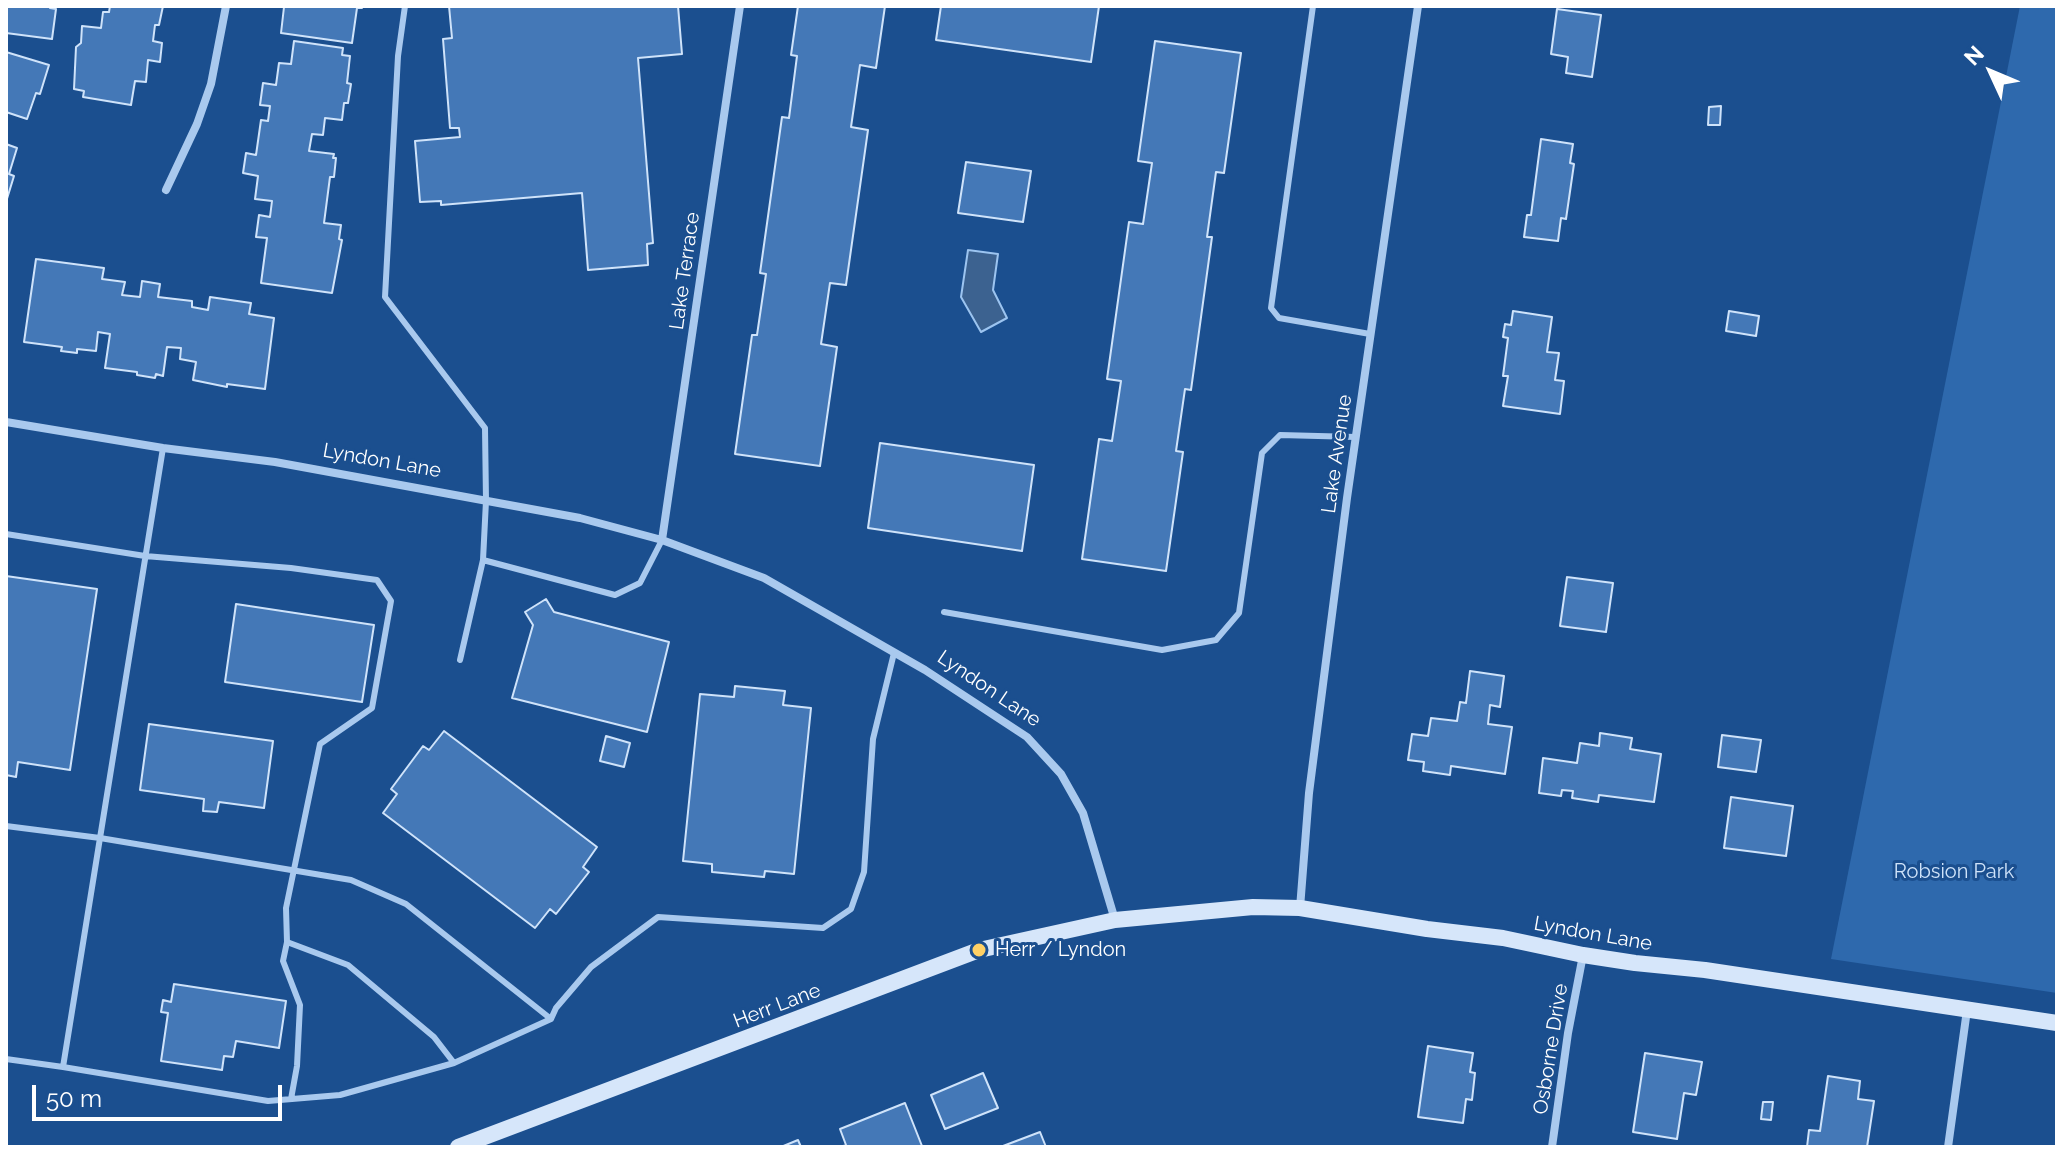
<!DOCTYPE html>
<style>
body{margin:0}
#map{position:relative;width:2063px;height:1153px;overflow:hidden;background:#1b4f8f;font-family:Raleway,sans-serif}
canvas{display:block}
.frame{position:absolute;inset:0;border:8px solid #fff;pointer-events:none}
.north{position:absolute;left:1951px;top:32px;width:80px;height:80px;-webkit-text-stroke:6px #1b4f8f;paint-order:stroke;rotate:314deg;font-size:22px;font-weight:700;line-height:32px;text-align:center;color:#fff}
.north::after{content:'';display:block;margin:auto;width:28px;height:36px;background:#fff;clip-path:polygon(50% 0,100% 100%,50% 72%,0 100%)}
.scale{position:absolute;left:32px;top:1085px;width:250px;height:36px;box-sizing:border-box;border:4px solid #fff;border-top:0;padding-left:10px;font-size:24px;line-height:28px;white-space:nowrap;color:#fff;-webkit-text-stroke:6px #1b4f8f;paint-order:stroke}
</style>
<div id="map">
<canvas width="2063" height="1153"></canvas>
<div class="frame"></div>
<div class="north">N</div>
<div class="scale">50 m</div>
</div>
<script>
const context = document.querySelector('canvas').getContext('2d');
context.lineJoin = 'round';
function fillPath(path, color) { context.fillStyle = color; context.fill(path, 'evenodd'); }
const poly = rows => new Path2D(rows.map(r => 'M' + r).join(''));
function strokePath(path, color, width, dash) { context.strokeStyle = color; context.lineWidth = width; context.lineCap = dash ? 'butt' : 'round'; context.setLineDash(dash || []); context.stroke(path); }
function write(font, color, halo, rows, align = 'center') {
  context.font = font + ' Raleway,sans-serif'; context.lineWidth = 6; context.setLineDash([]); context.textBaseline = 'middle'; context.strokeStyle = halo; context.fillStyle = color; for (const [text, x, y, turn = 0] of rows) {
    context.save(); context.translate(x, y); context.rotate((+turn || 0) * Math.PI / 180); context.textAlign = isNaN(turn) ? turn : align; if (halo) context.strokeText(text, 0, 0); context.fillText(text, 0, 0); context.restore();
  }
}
fillPath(poly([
 [2020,6,2057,6,2057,993,1831,959]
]), '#2e69ad');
const water = poly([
 [968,250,998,254,993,290,1007,318,981,332,961,297,968,250]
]);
fillPath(water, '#3c6290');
strokePath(water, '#9cc4f0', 2);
const building = poly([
 [6,6,50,6,50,8,56,9,52,39,6,33,6,6],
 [110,6,163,6,159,25,155,25,153,41,162,43,160,62,148,60,146,82,135,81,131,105,83,97,84,91,74,89,76,47,81,43,82,26,101,28,103,12,109,12,110,6],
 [274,6,362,6,362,8,357,8,352,43,281,33,284,7,274,6],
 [449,6,678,6,682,54,638,58,653,243,647,244,648,265,588,270,582,193,441,205,441,201,420,202,415,141,460,137,459,128,450,128,443,39,452,38,449,6],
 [798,6,885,6,876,68,860,65,851,127,868,130,846,285,830,283,821,344,837,347,820,466,735,454,752,335,757,335,766,274,760,273,782,117,789,118,797,56,791,55,798,6],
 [941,6,1099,6,1091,62,936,40,941,6],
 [1557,9,1601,15,1592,77,1566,73,1568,57,1551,54,1557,9],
 [294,41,343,48,342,55,350,56,347,83,351,84,348,103,344,103,342,120,325,118,323,135,312,134,309,151,334,154,333,158,336,158,334,177,330,177,324,223,341,225,339,239,342,240,332,293,261,283,267,238,256,237,259,215,270,217,272,201,255,199,258,176,243,173,246,153,256,155,261,120,268,121,270,106,260,105,263,83,276,85,279,63,291,64,294,41],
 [1155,41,1241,53,1224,173,1216,172,1207,237,1212,237,1191,390,1185,389,1176,451,1183,452,1166,571,1082,559,1099,439,1112,441,1121,381,1107,379,1129,222,1143,224,1152,163,1138,161,1155,41],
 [6,52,49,65,40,94,36,93,27,119,6,112,6,52],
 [1721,106,1720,125,1708,125,1709,107,1721,106],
 [1541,139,1573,144,1570,163,1574,164,1566,219,1561,218,1558,241,1524,237,1527,215,1531,215,1541,139],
 [6,144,17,148,9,174,14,176,6,202,6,144],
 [966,162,1031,171,1023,222,958,213,966,162],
 [36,259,104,268,102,279,125,282,122,295,140,297,142,281,160,284,158,297,192,301,192,307,208,310,210,297,251,303,249,314,274,318,265,389,227,384,227,387,193,380,196,362,180,359,181,348,167,347,163,376,156,374,155,378,137,375,137,372,105,368,110,334,98,332,96,351,77,349,77,353,61,351,62,347,24,342,36,259],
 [1513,311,1552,317,1547,352,1559,353,1555,380,1564,381,1560,414,1503,406,1508,376,1503,376,1508,338,1503,337,1505,324,1511,325,1513,311],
 [1729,311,1759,316,1756,336,1726,331,1729,311],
 [880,443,1034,465,1022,551,868,528,880,443],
 [6,576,97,589,70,770,18,762,16,777,6,775,6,576],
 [1567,577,1613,583,1606,632,1560,626,1567,577],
 [546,599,554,612,669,642,647,732,512,698,533,625,525,612,546,599],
 [236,604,374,625,362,702,225,682,236,604],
 [1470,671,1504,676,1500,707,1490,705,1488,724,1512,727,1505,774,1451,766,1450,775,1423,771,1424,762,1408,760,1412,734,1428,736,1431,718,1457,721,1460,702,1466,703,1470,671],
 [735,686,785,691,783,705,811,708,794,874,765,871,764,877,712,872,712,864,683,861,700,694,734,697,735,686],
 [149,724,273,741,264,808,219,802,217,812,203,811,204,799,140,790,149,724],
 [444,731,597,847,583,867,589,872,556,914,550,909,535,928,383,813,397,794,391,789,423,746,429,750,444,731],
 [1600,733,1632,738,1630,749,1661,754,1654,802,1599,795,1598,802,1572,798,1573,791,1562,790,1561,796,1539,793,1543,758,1577,763,1580,743,1599,746,1600,733],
 [1722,735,1761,740,1756,772,1718,767,1722,735],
 [606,736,630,743,624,767,600,761,606,736],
 [1731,797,1793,806,1786,856,1724,848,1731,797],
 [174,984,286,1001,279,1048,236,1041,233,1057,224,1056,222,1070,161,1061,168,1013,161,1012,163,1000,171,1002,174,984],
 [1428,1046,1473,1053,1470,1072,1475,1073,1472,1100,1466,1099,1463,1123,1418,1117,1428,1046],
 [1645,1053,1702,1062,1696,1095,1684,1093,1677,1139,1633,1132,1645,1053],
 [983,1073,998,1108,945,1129,931,1095,983,1073],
 [1828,1076,1860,1081,1858,1099,1874,1101,1867,1147,1807,1147,1809,1130,1820,1131,1828,1076],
 [1763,1102,1773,1102,1771,1120,1761,1119,1763,1102],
 [905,1103,922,1146,841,1147,846,1145,840,1129,905,1103],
 [1040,1132,1046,1147,1003,1147,1003,1146,1040,1132],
 [798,1140,801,1147,781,1147,798,1140]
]);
fillPath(building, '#4478b7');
strokePath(building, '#cfe3fa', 2);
strokePath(poly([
 [405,6,398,56,385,297,485,428,486,501,483,560,460,660],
 [1313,6,1271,308,1279,318,1370,334],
 [6,534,145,556,291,568,377,580,391,601,372,708,320,744,286,908,287,942,348,965,434,1037,454,1063],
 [483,560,615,595,640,583,662,540],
 [944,612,1162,650,1216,640,1239,613,1262,453,1280,435,1356,437],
 [6,826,100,838,351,880,406,904,551,1019],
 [287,942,283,961,300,1005,297,1066,291,1099],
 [6,1059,63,1067,163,448],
 [63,1067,268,1101,340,1095,454,1063,551,1019,556,1008,591,967,658,917,823,928,851,909,864,872,873,739,894,653]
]), '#a9c9ee', 6);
strokePath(poly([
 [166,190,197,124,211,84,226,6],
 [6,422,163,448,275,462,580,518,662,540,764,578,925,670,1027,737,1061,774,1083,813,1115,920],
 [662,540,740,6],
 [1300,908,1309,793,1347,498,1418,6],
 [1552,1147,1568,1033,1583,955],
 [1948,1147,1967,1010]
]), '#a9c9ee', 8);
strokePath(poly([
 [458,1147,979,950,1115,920,1253,907,1300,908,1427,929,1503,938,1583,955,1635,963,1705,970,2057,1023]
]), '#d6e6fa', 16);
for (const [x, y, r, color] of [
 [979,950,8,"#ffd166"]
]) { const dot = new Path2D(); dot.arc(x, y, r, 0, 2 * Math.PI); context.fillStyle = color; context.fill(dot); strokePath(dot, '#1b4f8f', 3); }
write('20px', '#fff', '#1b4f8f', [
 ["Lake Terrace",685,271,-82],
 ["Lake Avenue",1337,454,-82],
 ["Lyndon Lane",382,461,10],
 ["Lyndon Lane",989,689,34],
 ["Lyndon Lane",1593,934,10],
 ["Herr Lane",777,1006,-21],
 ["Osborne Drive",1551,1049,-81]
]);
write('20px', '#cfe3fa', '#1b4f8f', [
 ["Robsion Park",1954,872]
]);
write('20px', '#fff', '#1b4f8f', [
 ["Herr / Lyndon",995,950]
], 'left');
</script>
